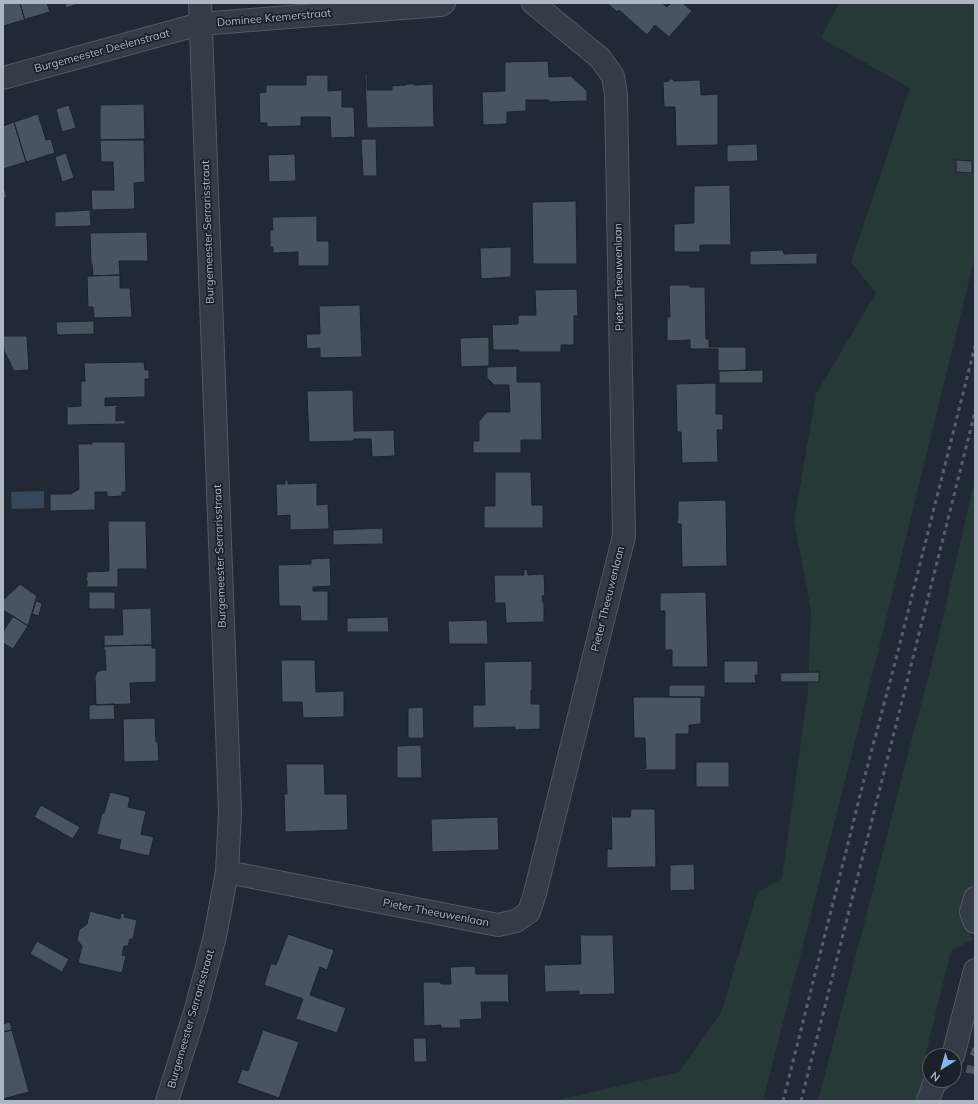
<!DOCTYPE html>
<style>
body{margin:0}
#map{position:relative;width:978px;height:1104px;overflow:hidden;background:#212a34;font-family:Mulish,sans-serif}
canvas{display:block}
.frame{position:absolute;inset:0;border:4px solid #aeb7c1;pointer-events:none}
.north{position:absolute;left:922px;top:1048px;width:40px;height:40px;box-sizing:border-box;background:#1a2129;border:1px solid #555d66;border-radius:50%;rotate:217deg;font-size:11px;font-weight:700;line-height:16px;text-align:center;color:#aeb7c1}
.north::after{content:'';display:block;margin:auto;width:14px;height:18px;background:#88b4ed;clip-path:polygon(50% 0,100% 100%,50% 72%,0 100%)}
</style>
<div id="map">
<canvas width="978" height="1104"></canvas>
<div class="frame"></div>
<div class="north">N</div>
</div>
<script>
const context = document.querySelector('canvas').getContext('2d');
context.lineJoin = 'round';
function fillPath(path, color) { context.fillStyle = color; context.fill(path, 'evenodd'); }
const poly = rows => new Path2D(rows.map(r => 'M' + r).join(''));
function strokePath(path, color, width, dash) { context.strokeStyle = color; context.lineWidth = width; context.lineCap = dash ? 'butt' : 'round'; context.setLineDash(dash || []); context.stroke(path); }
function write(font, color, halo, rows, align = 'center') {
  context.font = font + ' Mulish,sans-serif'; context.lineWidth = 3.5; context.setLineDash([]); context.textBaseline = 'middle'; context.strokeStyle = halo; context.fillStyle = color; for (const [text, x, y, turn = 0] of rows) {
    context.save(); context.translate(x, y); context.rotate((+turn || 0) * Math.PI / 180); context.textAlign = isNaN(turn) ? turn : align; if (halo) context.strokeText(text, 0, 0); context.fillText(text, 0, 0); context.restore();
  }
}
fillPath(poly([
 [839,3,975,3,975,256,878,652,763,1101,553,1101,679,1072,721,1013,757,893,782,878,808,691,811,610,794,521,816,394,876,293,851,262,910,88,821,38],
 [975,479,975,885,966,890,960,916,973,939,951,951,926,1053,930,1060,930,1075,921,1101,818,1101,938,639]
]), '#263837');
fillPath(poly([
 [44,491,44,508,12,509,11,492]
]), '#36475a');
const building = poly([
 [3,3,20,3,25,21,24,20,3,26,3,3],
 [20,3,47,3,50,12,26,19,25,21,20,3],
 [65,3,81,3,66,8,65,3],
 [607,3,662,3,667,7,671,3,683,3,692,11,669,37,655,25,647,35,619,10,617,12,607,3],
 [548,61,549,77,571,76,587,91,587,101,549,102,549,100,526,100,526,111,507,112,507,124,483,125,482,92,505,91,505,62,548,61],
 [365,74,367,74,367,90,392,90,392,86,406,85,406,84,415,84,415,85,433,84,434,127,367,128,365,74],
 [306,75,328,75,328,91,342,90,342,107,354,107,355,137,331,138,330,117,301,117,301,126,267,127,267,123,260,123,259,93,266,92,266,85,306,85,306,75],
 [669,79,674,79,674,81,700,80,701,95,718,94,718,145,676,146,675,107,664,107,663,82,669,81,669,79],
 [144,104,145,140,100,140,100,105,144,104],
 [69,105,76,128,62,132,56,109,69,105],
 [38,114,46,140,51,139,55,153,26,162,14,122,38,114],
 [14,122,26,162,3,169,3,126,14,122],
 [144,139,145,182,134,183,135,209,92,210,91,190,114,190,113,162,101,162,100,140,144,139],
 [361,139,376,139,377,176,363,176,361,139],
 [757,144,758,161,727,162,727,145,757,144],
 [66,153,74,178,62,182,55,157,66,153],
 [295,154,296,181,269,182,268,155,295,154],
 [956,160,972,161,972,173,956,172,956,160],
 [3,184,7,197,3,199,3,184],
 [730,185,731,245,700,245,700,252,674,252,674,224,694,223,694,186,730,185],
 [576,201,577,264,533,264,532,202,576,201],
 [90,210,91,226,55,227,55,212,90,210],
 [317,216,317,241,329,241,329,266,298,266,298,252,273,253,273,247,270,247,270,230,273,230,272,217,317,216],
 [147,232,148,261,119,261,120,275,87,276,87,275,93,275,92,264,91,263,90,233,147,232],
 [511,247,511,277,481,279,480,248,511,247],
 [783,250,784,254,817,253,817,264,750,265,750,251,783,250],
 [120,275,120,288,130,288,132,317,94,318,93,307,88,307,87,276,120,275],
 [669,285,690,285,690,287,705,287,706,339,709,339,709,347,746,347,746,370,718,371,718,349,690,349,690,340,667,341,667,317,670,317,669,285],
 [577,289,578,316,574,316,574,345,561,345,561,352,519,352,519,350,493,350,492,325,518,324,518,315,536,315,535,290,577,289],
 [360,305,362,357,320,358,320,348,307,349,306,334,320,334,319,306,360,305],
 [94,321,94,334,57,335,56,322,94,321],
 [3,336,27,336,29,370,14,371,4,351,3,336],
 [489,337,489,366,461,367,460,338,489,337],
 [144,362,145,370,149,370,149,379,145,379,145,397,105,398,105,406,118,405,119,407,116,407,116,421,125,420,125,424,67,425,67,408,65,408,65,407,81,406,81,381,85,381,84,363,144,362],
 [517,366,517,382,541,382,542,440,521,440,521,453,473,453,473,441,479,441,479,421,487,412,510,412,509,385,494,385,487,378,487,367,517,366],
 [763,370,763,383,719,383,719,371,763,370],
 [716,383,716,414,723,414,723,430,717,430,718,462,682,463,681,432,677,432,676,384,716,383],
 [353,390,354,431,394,430,395,456,372,457,371,439,354,439,354,441,309,442,307,391,353,390],
 [92,442,125,442,126,492,122,492,122,496,107,497,107,492,95,492,95,510,50,511,50,494,71,494,79,489,78,444,92,444,92,442],
 [495,472,531,472,532,505,543,505,543,528,484,528,484,506,495,506,495,472],
 [285,480,288,480,288,484,317,483,317,505,328,504,329,529,290,530,290,515,277,516,276,484,285,484,285,480],
 [726,500,727,566,682,567,681,524,677,524,677,520,678,519,678,501,726,500],
 [108,521,146,521,147,569,118,569,118,587,73,587,73,586,87,586,87,580,86,580,86,577,87,577,87,572,109,571,109,570,108,521],
 [383,528,383,544,333,545,333,530,383,528],
 [330,558,331,586,313,587,313,591,328,591,328,621,301,621,300,606,279,606,278,565,311,564,311,559,330,558],
 [527,569,528,575,544,574,545,596,542,596,543,603,544,603,544,622,506,623,505,603,495,603,494,575,524,575,524,570,527,569],
 [20,584,37,596,28,626,3,610,3,600,20,584],
 [89,592,115,592,115,609,89,609,89,592],
 [706,592,708,667,672,667,672,650,661,650,661,649,665,649,665,611,660,611,660,593,706,592],
 [36,601,42,603,39,616,32,614,36,601],
 [151,608,152,645,104,646,104,635,123,635,122,609,151,608],
 [13,616,28,626,13,649,3,643,3,632,13,616],
 [388,617,389,632,347,632,347,618,388,617],
 [487,620,488,644,449,644,448,621,487,620],
 [152,645,152,648,156,648,156,682,130,683,131,704,96,705,95,677,97,672,102,670,106,670,105,650,104,651,104,646,152,645],
 [281,660,315,660,316,692,344,691,344,717,303,718,302,702,282,702,281,660],
 [532,661,532,690,531,690,531,704,540,704,540,729,515,730,515,727,473,728,473,705,485,705,484,662,532,661],
 [724,661,758,661,758,675,755,675,756,683,724,683,724,661],
 [819,672,819,682,781,682,780,673,819,672],
 [669,685,705,685,705,697,669,697,669,685],
 [633,697,701,697,701,724,689,725,689,734,676,734,676,770,639,770,639,769,646,768,645,738,634,738,633,697],
 [114,704,115,719,89,720,89,705,114,704],
 [423,707,424,738,408,738,408,708,423,707],
 [155,718,156,742,158,742,159,761,124,762,123,719,155,718],
 [421,745,422,778,397,778,397,746,421,745],
 [696,762,729,762,729,787,696,787,696,762],
 [286,764,324,764,325,794,347,794,348,830,285,832,284,794,287,794,286,764],
 [110,792,130,797,128,807,146,811,141,834,154,837,149,856,119,849,121,840,97,834,102,813,104,813,110,792],
 [41,805,80,827,73,839,34,817,41,805],
 [611,806,612,806,613,817,630,817,631,809,655,809,656,867,607,868,607,849,612,849,611,806],
 [498,817,499,850,432,852,431,819,498,817],
 [694,864,695,890,670,891,670,865,694,864],
 [90,911,120,919,121,913,125,914,124,917,137,920,133,939,130,939,128,946,124,946,122,955,126,956,122,973,78,963,82,946,77,940,79,930,87,924,90,911],
 [288,934,334,950,327,970,320,967,310,995,346,1008,337,1033,293,1018,294,1017,296,1018,303,999,264,985,271,963,276,965,288,934],
 [580,935,613,935,615,994,579,995,579,991,545,992,544,965,581,964,580,935],
 [37,941,69,959,62,972,30,954,37,941],
 [475,966,476,974,507,974,507,969,508,969,509,1004,508,1004,507,1002,481,1002,482,1019,460,1020,461,1028,441,1028,441,1025,424,1026,423,982,441,982,441,984,451,984,450,967,475,966],
 [10,1022,12,1030,3,1032,3,1024,10,1022],
 [12,1030,29,1092,3,1099,3,1032,12,1030],
 [263,1030,299,1042,279,1098,237,1083,242,1069,248,1071,263,1030],
 [413,1038,426,1038,427,1062,414,1062,413,1038],
 [972,1047,975,1047,975,1057,969,1055,972,1047],
 [967,1064,975,1066,975,1075,965,1073,967,1064]
]);
fillPath(building, '#49545f');
strokePath(building, '#1c232b', 1);
const minor = poly([
 [3,78,200,24,441,5,444,3],
 [227,872,498,925,516,921,529,912,535,893,624,536,616,95,613,76,600,58,533,3],
 [975,898,971,912,975,922],
 [953,1056,975,970],
 [167,1101,196,1009,215,936,227,872,230,812,200,3],
 [928,1101,934,1084,939,1080]
]);
strokePath(minor, '#525a62', 24);
strokePath(minor, '#343c45', 22);
strokePath(poly([
 [783,1101,867,768,897,655,975,346],
 [801,1101,975,412]
]), '#56606b', 3, [4, 4]);
write('11px', '#aeb7c1', '#1a2129', [
 ["Dominee Kremerstraat",274,18,-5],
 ["Burgemeester Deelenstraat",102,51,-15],
 ["Burgemeester Serrarisstraat",208,232,-92],
 ["Pieter Theeuwenlaan",619,277,-91],
 ["Burgemeester Serrarisstraat",220,556,-92],
 ["Pieter Theeuwenlaan",608,599,-76],
 ["Pieter Theeuwenlaan",436,913,11],
 ["Burgemeester Serrarisstraat",191,1019,-74]
]);
</script>
